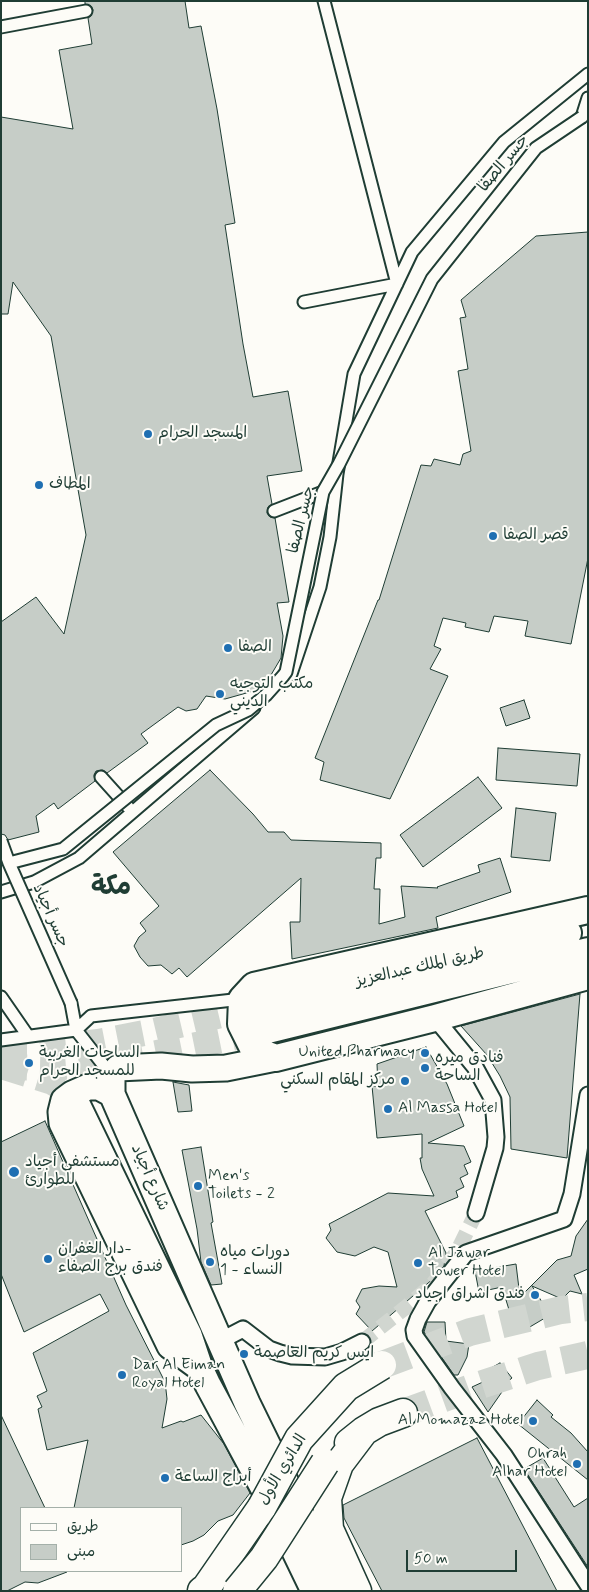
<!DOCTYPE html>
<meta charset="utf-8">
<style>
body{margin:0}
#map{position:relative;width:589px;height:1592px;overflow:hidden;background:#fdfcf7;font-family:Mynerve,"Playpen Sans Arabic",sans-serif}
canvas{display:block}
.frame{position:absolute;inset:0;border:2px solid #1f3d34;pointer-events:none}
.legend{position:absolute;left:20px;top:1507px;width:162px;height:65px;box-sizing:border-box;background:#fdfcf7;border:1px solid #a4b0a9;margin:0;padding:6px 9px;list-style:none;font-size:15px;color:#1f3d34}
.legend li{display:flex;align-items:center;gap:10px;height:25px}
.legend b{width:25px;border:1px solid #a4b0a9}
.scale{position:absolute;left:406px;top:1550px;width:111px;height:22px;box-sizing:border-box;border:2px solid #1f3d34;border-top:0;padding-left:6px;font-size:15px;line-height:18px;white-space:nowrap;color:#1f3d34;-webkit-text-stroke:4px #fdfcf7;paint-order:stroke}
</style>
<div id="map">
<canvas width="589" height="1592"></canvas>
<div class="frame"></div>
<ul class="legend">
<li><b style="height:6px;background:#fdfcf7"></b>طريق</li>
<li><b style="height:14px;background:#c6cdc7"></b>مبنى</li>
</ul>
<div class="scale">50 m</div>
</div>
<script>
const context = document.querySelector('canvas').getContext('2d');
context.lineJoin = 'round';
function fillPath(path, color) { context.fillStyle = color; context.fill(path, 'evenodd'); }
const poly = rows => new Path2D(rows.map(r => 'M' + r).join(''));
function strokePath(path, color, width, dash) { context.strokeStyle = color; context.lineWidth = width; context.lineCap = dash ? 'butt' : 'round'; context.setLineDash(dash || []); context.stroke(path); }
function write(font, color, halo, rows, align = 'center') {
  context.font = font + ' Mynerve,"Playpen Sans Arabic",sans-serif'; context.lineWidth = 4; context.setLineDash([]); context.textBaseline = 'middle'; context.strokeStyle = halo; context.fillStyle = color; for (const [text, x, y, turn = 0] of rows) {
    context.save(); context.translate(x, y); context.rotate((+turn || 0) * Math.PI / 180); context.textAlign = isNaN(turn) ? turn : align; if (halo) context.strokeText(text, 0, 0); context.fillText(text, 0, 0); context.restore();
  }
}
const building = poly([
 [85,1,185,1,189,28,201,26,217,109,235,223,225,225,243,344,253,397,288,391,302,471,267,476,272,504,268,507,267,513,270,517,275,518,289,602,277,603,283,636,281,658,268,680,250,692,225,699,206,696,197,709,186,711,178,707,141,734,148,743,107,773,103,770,96,771,94,775,95,781,58,809,54,803,36,816,39,832,8,840,5,835,1,834,1,622,36,597,64,634,86,535,51,336,13,282,8,314,1,314,1,117,73,129,59,50,92,44,88,18,91,16,93,10,91,6,85,4,85,1],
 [588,232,588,558,571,644,525,636,528,621,494,616,489,632,465,627,466,623,443,618,434,646,441,649,430,669,448,676,390,799,320,780,324,762,315,758,378,600,379,600,421,465,431,466,434,459,460,465,463,454,471,451,458,371,468,369,460,318,466,317,461,300,536,236,588,232],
 [524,700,530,718,506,726,500,708,524,700],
 [498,748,580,754,577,786,496,780,498,748],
 [210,770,253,814,268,832,284,832,291,840,381,843,381,858,376,858,374,889,380,889,379,924,405,917,401,886,438,888,437,887,480,872,478,865,500,858,511,892,436,917,438,928,292,959,290,922,300,922,301,878,187,977,179,968,172,974,161,965,148,966,140,957,134,946,139,937,146,931,140,923,159,906,113,852,210,770],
 [478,777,502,808,423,867,400,835,478,777],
 [516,808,556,813,550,861,511,857,516,808],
 [580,994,567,1158,511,1149,510,1097,500,1076,487,1055,461,1026,580,994],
 [426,1047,447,1084,464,1126,428,1143,464,1146,471,1162,464,1165,468,1174,460,1178,464,1187,456,1191,458,1197,425,1211,446,1253,444,1266,434,1278,372,1331,356,1314,360,1307,356,1301,362,1289,379,1286,397,1287,388,1252,374,1247,355,1256,337,1252,326,1238,331,1230,329,1224,388,1193,434,1196,422,1169,420,1158,422,1158,422,1134,377,1138,372,1086,378,1086,377,1064,426,1047],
 [173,1082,189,1085,192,1111,178,1112,173,1082],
 [45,1121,126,1305,163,1378,166,1390,167,1399,162,1428,181,1421,183,1422,201,1415,224,1444,250,1493,233,1515,218,1521,204,1535,193,1541,181,1545,181,1508,74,1508,88,1440,47,1450,38,1409,42,1407,37,1396,47,1391,33,1353,109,1311,100,1294,24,1332,1,1274,1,1142,45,1121],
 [201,1147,213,1222,211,1223,222,1284,211,1285,201,1262,197,1229,182,1150,201,1147],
 [588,1219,588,1269,574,1275,582,1294,570,1291,562,1299,532,1286,550,1315,523,1331,519,1325,514,1326,502,1287,479,1292,475,1271,516,1264,520,1297,557,1260,571,1256,576,1236,588,1219],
 [427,1322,445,1322,446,1341,469,1344,467,1357,458,1375,454,1375,424,1332,427,1322],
 [500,1363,512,1378,502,1386,504,1389,488,1412,472,1387,485,1381,483,1374,490,1372,489,1369,500,1363],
 [537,1400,553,1415,551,1417,571,1433,588,1452,588,1480,518,1424,537,1400],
 [1,1415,45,1508,21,1508,21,1571,67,1571,67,1572,38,1583,25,1582,7,1591,1,1591,1,1415],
 [477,1438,557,1591,382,1591,344,1518,343,1505,477,1438],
 [543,1458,574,1507,588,1498,588,1567,524,1469,543,1458]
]);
fillPath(building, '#c6cdc7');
strokePath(building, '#1f3d34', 1);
strokePath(poly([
 [362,1342,405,1308,432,1285,457,1252,476,1213]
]), '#d1d6d0', 15, [15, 8]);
strokePath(poly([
 [3,1067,51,1082,65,1090,78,1106]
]), '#d1d6d0', 25, [25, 12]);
strokePath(poly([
 [1,1048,37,1048,98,1042,154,1031,251,1008],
 [1,1067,48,1068,96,1064,152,1054,256,1033]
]), '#d1d6d0', 26, [26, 13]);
strokePath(poly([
 [382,1365,470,1332,561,1310,588,1307],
 [403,1413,471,1388,538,1366,588,1355]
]), '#d1d6d0', 28, [28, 14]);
const pedestrian = poly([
 [1,27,86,11],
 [582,117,588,98],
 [304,302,397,284,324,1],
 [274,511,323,492],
 [284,680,291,674,320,587,330,537,337,474,354,374,412,252,504,142,588,74],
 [101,777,128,807],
 [1,892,34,882,79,858,254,708],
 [1,997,28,1036],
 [71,1003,76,1030,112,1076],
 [1,1040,76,1030,91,1016,242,999]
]);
const minor = poly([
 [435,1018,475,1067,493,1100,496,1137,495,1148,476,1213],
 [588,1095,572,1194,564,1219,466,1253,428,1301,418,1319,414,1330,415,1336,452,1388,504,1455,588,1585],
 [220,1341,243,1329,269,1349,280,1353,292,1356,325,1357,342,1352,362,1342]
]);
const primary = poly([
 [112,1094,112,1076,118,1068,161,1066,192,1069,226,1068,276,1058],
 [78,1106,189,1335,200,1368,208,1385,272,1504,314,1591],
 [200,1368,170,1346,62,1123,61,1112,64,1100,72,1094,88,1087,99,1087,112,1094,247,1403,339,1591]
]);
const trunk = poly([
 [588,910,254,986,242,999,241,1024,254,1050,276,1058,435,1018,588,976],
 [251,1008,568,933],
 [256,1033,588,951]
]);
const motorway = poly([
 [349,1443,364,1431,379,1422,403,1413],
 [202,1591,206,1588,262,1507],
 [357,1591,329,1529,327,1498,339,1464,364,1431]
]);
strokePath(pedestrian, '#1f3d34', 15);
strokePath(minor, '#1f3d34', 19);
strokePath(primary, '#1f3d34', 29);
strokePath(trunk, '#1f3d34', 30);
strokePath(motorway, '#1f3d34', 31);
strokePath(pedestrian, '#fdfcf7', 11);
strokePath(minor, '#fdfcf7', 15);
strokePath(primary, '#fdfcf7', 25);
strokePath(trunk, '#fdfcf7', 26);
strokePath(motorway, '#fdfcf7', 28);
const pedestrianBridge = poly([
 [1,841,9,863,71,1003],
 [9,863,63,849,216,725,248,710,266,695,283,676,286,672,323,492,339,464,432,279,536,148,582,117]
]);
const motorwayBridge = poly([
 [262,1507,299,1439,346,1387,382,1365],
 [237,1591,264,1558,325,1463]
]);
strokePath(pedestrianBridge, '#1f3d34', 15, []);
strokePath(motorwayBridge, '#1f3d34', 31, []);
strokePath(pedestrianBridge, '#fdfcf7', 11);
strokePath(motorwayBridge, '#fdfcf7', 28);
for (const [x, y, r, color] of [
 [148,434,5,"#1f6fb2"],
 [39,485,5,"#1f6fb2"],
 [493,536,5,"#1f6fb2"],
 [228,648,5,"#1f6fb2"],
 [220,694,5,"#1f6fb2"],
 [425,1053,5,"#1f6fb2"],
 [29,1063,5,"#1f6fb2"],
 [425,1068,5,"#1f6fb2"],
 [405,1081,5,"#1f6fb2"],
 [388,1109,5,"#1f6fb2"],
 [14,1172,6,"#1f6fb2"],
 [198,1186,5,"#1f6fb2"],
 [48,1259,5,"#1f6fb2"],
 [210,1262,5,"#1f6fb2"],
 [418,1263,5,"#1f6fb2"],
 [535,1295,5,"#1f6fb2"],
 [244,1354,5,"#1f6fb2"],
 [122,1375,5,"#1f6fb2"],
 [533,1421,5,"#1f6fb2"],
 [577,1464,5,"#1f6fb2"],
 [165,1478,5,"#1f6fb2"]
]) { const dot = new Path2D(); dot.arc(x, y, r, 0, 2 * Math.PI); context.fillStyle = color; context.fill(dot); strokePath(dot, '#fdfcf7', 2); }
write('16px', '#1f3d34', '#fdfcf7', [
 ["جسر الصفا",504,164,-50],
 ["جسر الصفا",302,520,-76],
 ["جسر أجياد",50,916,66],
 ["طريق الملك عبدالعزيز",420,968,-13],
 ["شارع أجياد",149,1178,66],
 ["الدائري الأول",283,1470,-59]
]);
write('16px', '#1f3d34', '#fdfcf7', [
 ["المسجد الحرام",158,434],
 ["المطاف",49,485],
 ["قصر الصفا",503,536],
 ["الصفا",238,648],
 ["مكتب التوجيه",230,685],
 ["الديني",230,703],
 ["United Pharmacy",415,1053,"right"],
 ["الساحات الغربية",39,1054],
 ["للمسجد الحرام",39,1072],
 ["فنادق ميره",435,1059],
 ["الساحة",435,1077],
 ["مركز المقام السكني",395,1081,"right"],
 ["Al Massa Hotel",398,1109],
 ["مستشفى أجياد",25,1163],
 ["للطوارئ",25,1181],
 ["Men's",208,1177],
 ["Toilets - 2",208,1195],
 ["دار الغفران-",58,1250],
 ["فندق برج الصفاء",58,1268],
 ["دورات مياه",220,1253],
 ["النساء - 1",220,1271],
 ["Al Jawar",428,1254],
 ["Tower Hotel",428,1272],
 ["فندق اشراق اجياد",525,1295,"right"],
 ["ايس كريم العاصمة",254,1354],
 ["Dar Al Eiman",132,1366],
 ["Royal Hotel",132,1384],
 ["Al Momazaz Hotel",523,1421,"right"],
 ["Ohrah",567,1455,"right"],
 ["Alhar Hotel",567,1473,"right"],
 ["أبراج الساعة",175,1478]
], 'left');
write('bold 26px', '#1f3d34', '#fdfcf7', [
 ["مكة",111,889]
]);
</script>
